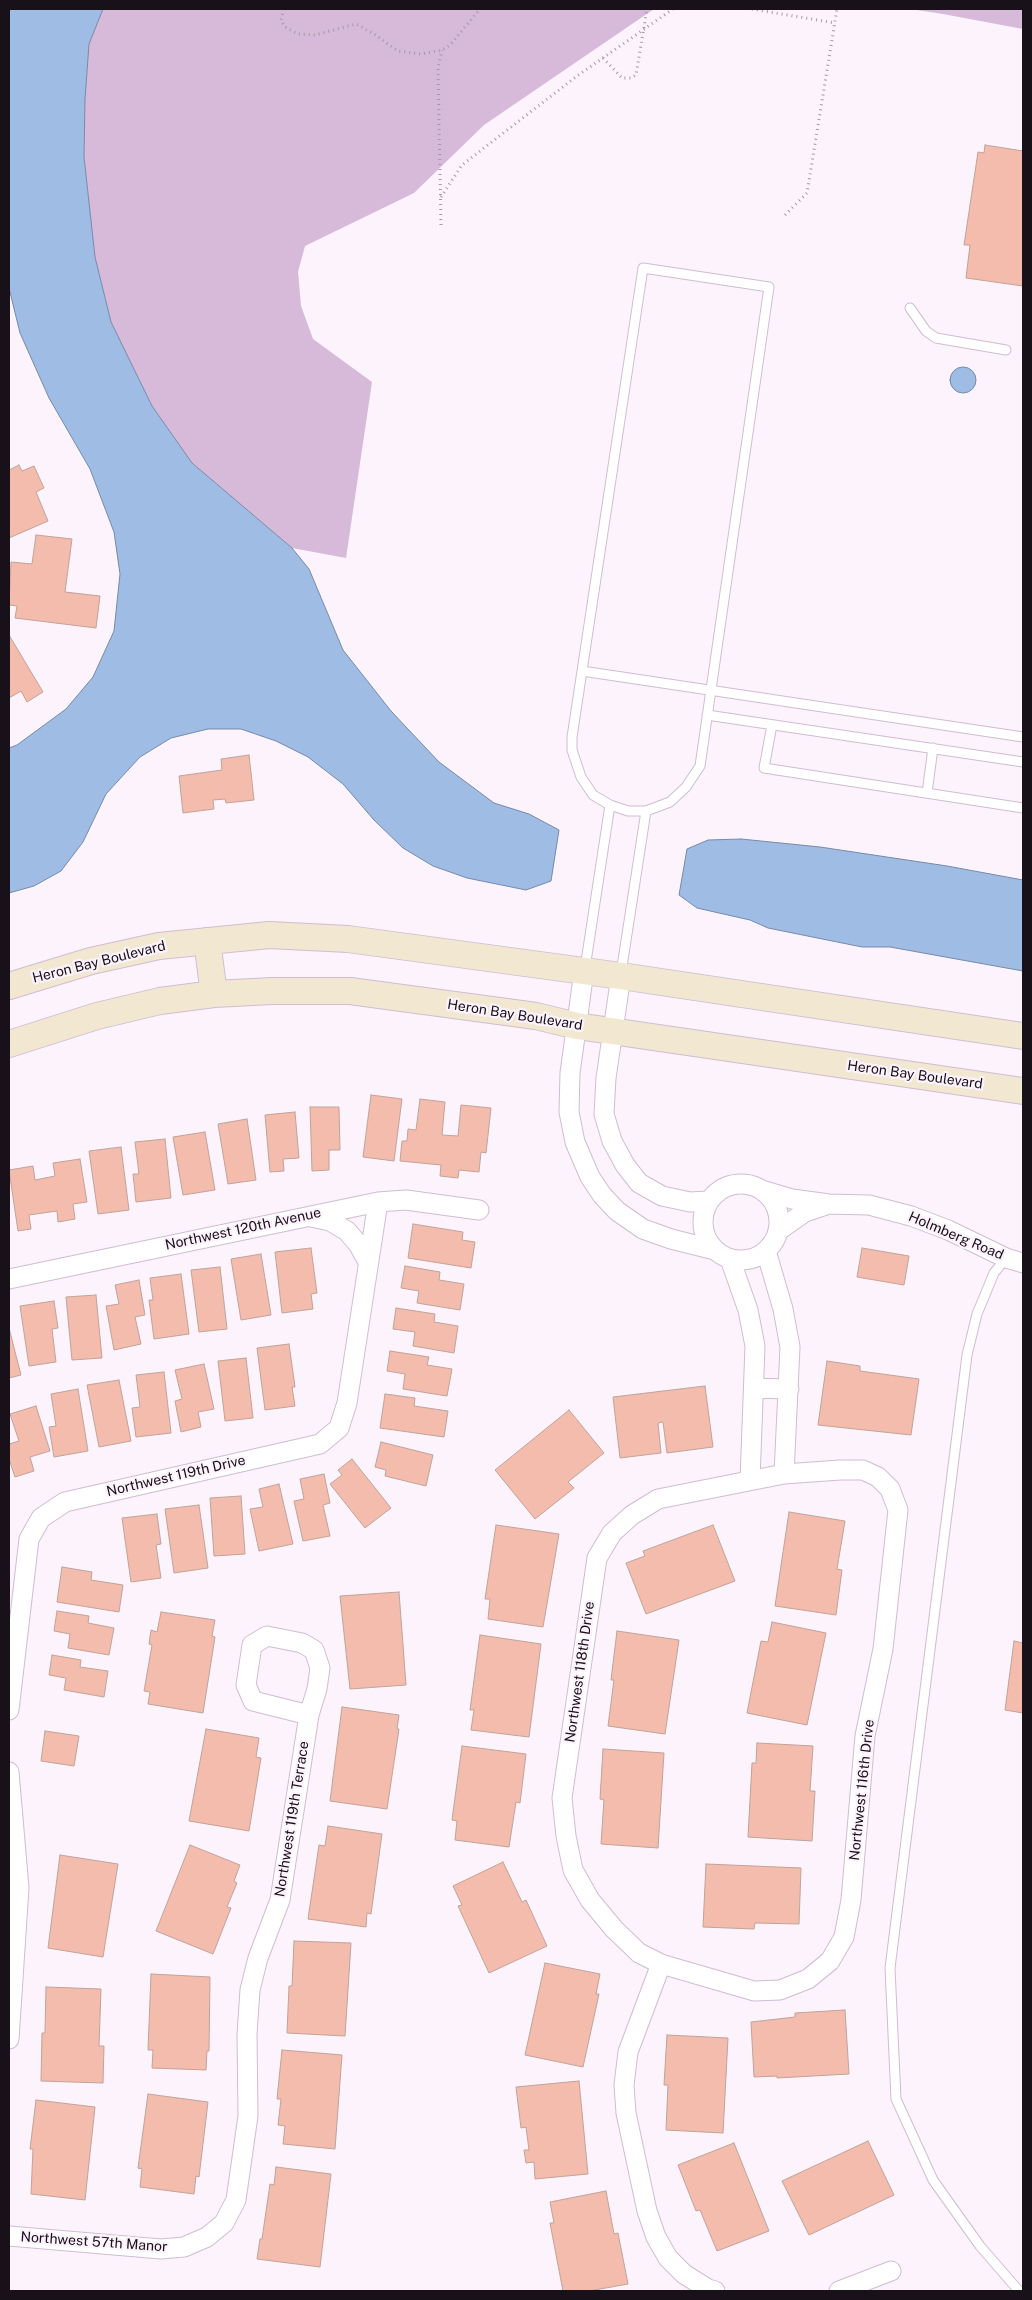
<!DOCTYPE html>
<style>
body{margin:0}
#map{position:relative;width:1032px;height:2300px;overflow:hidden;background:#fcf3fc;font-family:"Public Sans",sans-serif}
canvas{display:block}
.frame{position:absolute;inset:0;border:10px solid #181119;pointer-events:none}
</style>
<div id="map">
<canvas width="1032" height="2300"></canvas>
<div class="frame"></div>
</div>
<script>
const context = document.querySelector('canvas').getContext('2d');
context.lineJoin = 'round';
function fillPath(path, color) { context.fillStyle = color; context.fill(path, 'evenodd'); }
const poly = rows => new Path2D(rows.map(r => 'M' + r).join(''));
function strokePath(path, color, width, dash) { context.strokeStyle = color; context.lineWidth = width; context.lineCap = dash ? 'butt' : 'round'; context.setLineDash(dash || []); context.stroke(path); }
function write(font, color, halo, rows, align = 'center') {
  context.font = font + ' "Public Sans",sans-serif'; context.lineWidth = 4.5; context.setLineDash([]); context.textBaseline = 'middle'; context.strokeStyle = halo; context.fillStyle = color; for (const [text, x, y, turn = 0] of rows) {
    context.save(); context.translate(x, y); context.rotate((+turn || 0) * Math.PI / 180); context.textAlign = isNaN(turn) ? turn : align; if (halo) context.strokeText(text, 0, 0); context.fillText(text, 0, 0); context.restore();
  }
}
fillPath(poly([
 [103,9,654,9,484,125,414,193,305,246,298,272,301,306,313,339,372,382,346,558,292,548,192,463,152,406,111,322,95,257,84,157,85,99,89,44],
 [910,9,1023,9,1023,29,943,14]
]), '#d7b9da');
const water = poly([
 [9,9,103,9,89,44,85,99,84,157,95,257,111,322,152,406,192,463,292,548,309,569,343,650,391,711,439,762,494,803,529,814,559,830,551,881,526,890,467,878,433,866,403,848,374,820,343,784,308,757,276,741,241,729,208,729,171,738,140,757,106,794,83,842,61,871,34,886,9,893,9,748,17,745,66,709,93,677,114,631,120,574,114,532,90,469,49,398,20,333,9,288,9,9],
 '950 380a13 13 0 1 1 26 0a13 13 0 1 1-26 0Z',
 [741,839,820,847,947,866,1023,880,1023,971,890,947,862,947,768,928,750,920,697,908,679,895,687,849,708,840,741,839]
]);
fillPath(water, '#9fbce5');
strokePath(water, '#7689a8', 1);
const building = poly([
 [985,145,1023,151,1023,286,966,278,970,245,964,245,978,152,984,153,985,145],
 [19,465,22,471,34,466,44,488,36,492,48,521,9,538,9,470,19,465],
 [36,535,72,539,65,592,100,596,96,628,15,618,17,606,9,605,11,562,32,564,36,535],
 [9,635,43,692,27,702,21,691,9,698,9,635],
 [249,755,254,800,226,803,225,799,213,800,214,809,183,813,179,776,222,770,221,759,249,755],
 [371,1095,402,1099,394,1161,363,1157,371,1095],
 [420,1099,445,1102,442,1135,458,1136,461,1105,491,1108,486,1153,481,1152,479,1172,459,1170,458,1178,440,1176,441,1165,400,1161,402,1141,407,1141,408,1129,416,1130,420,1099],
 [310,1107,339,1107,340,1150,329,1150,329,1170,312,1171,310,1107],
 [295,1112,299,1158,283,1159,284,1171,270,1172,265,1115,295,1112],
 [247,1119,256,1180,228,1184,218,1124,247,1119],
 [205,1132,215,1190,183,1195,173,1137,205,1132],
 [165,1139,171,1198,136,1202,133,1174,139,1174,135,1142,165,1139],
 [121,1147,129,1210,98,1214,89,1151,121,1147],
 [80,1159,87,1202,73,1204,75,1219,58,1222,57,1211,29,1215,31,1229,18,1231,9,1170,33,1166,35,1180,55,1176,53,1163,80,1159],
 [413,1224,463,1232,462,1240,475,1242,471,1268,408,1258,413,1224],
 [311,1248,317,1293,311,1294,313,1309,282,1313,275,1252,311,1248],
 [862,1248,909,1256,904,1285,857,1277,862,1248],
 [261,1254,271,1315,241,1320,231,1259,261,1254],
 [405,1266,440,1272,439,1280,464,1284,460,1310,417,1303,419,1291,401,1288,405,1266],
 [220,1267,227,1329,199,1332,191,1270,220,1267],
 [181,1274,189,1334,154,1339,149,1300,153,1300,150,1278,181,1274],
 [139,1280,145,1315,135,1317,141,1344,114,1350,106,1306,119,1304,115,1285,139,1280],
 [96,1295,102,1358,72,1360,66,1297,96,1295],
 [54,1301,58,1328,52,1329,56,1362,29,1366,20,1306,54,1301],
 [396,1308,435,1314,434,1322,458,1326,454,1353,413,1346,415,1332,393,1329,396,1308],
 [9,1328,21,1375,9,1378,9,1328],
 [289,1344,295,1387,292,1387,295,1406,265,1410,257,1348,289,1344],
 [390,1351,429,1357,427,1365,452,1369,447,1396,403,1389,405,1374,387,1371,390,1351],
 [246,1358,253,1418,225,1421,218,1361,246,1358],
 [827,1361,860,1366,860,1371,919,1379,911,1435,818,1425,827,1361],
 [204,1364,214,1409,198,1412,201,1427,181,1432,175,1401,182,1399,175,1370,204,1364],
 [164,1372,171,1433,136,1437,132,1408,140,1407,136,1375,164,1372],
 [119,1380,131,1441,99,1447,87,1385,119,1380],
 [705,1386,713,1447,667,1453,663,1422,658,1423,661,1453,620,1458,613,1397,705,1386],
 [78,1389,88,1451,54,1457,49,1427,56,1426,51,1394,78,1389],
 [385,1394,415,1398,414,1406,448,1411,444,1437,380,1428,385,1394],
 [36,1406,50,1451,30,1457,34,1471,15,1477,9,1459,9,1444,19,1441,10,1414,36,1406],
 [569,1410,604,1453,568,1482,574,1488,535,1519,495,1470,569,1410],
 [381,1442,433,1455,426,1486,385,1476,386,1470,375,1467,381,1442],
 [352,1459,391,1508,365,1528,330,1484,342,1475,338,1470,352,1459],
 [324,1474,330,1503,323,1505,330,1536,303,1541,294,1501,304,1499,300,1479,324,1474],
 [279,1484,293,1544,259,1551,250,1509,263,1507,259,1489,279,1484],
 [241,1496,245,1554,214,1556,210,1498,241,1496],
 [199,1505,208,1568,174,1573,165,1509,199,1505],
 [789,1512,845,1521,837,1569,842,1570,836,1615,775,1606,789,1512],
 [157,1514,161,1544,156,1545,161,1578,131,1582,122,1518,157,1514],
 [496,1525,559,1534,543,1627,488,1619,490,1599,485,1599,496,1525],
 [713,1525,735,1581,646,1614,626,1563,645,1556,643,1551,713,1525],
 [62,1567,92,1572,91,1580,123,1585,119,1612,57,1602,62,1567],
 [399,1592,406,1685,350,1689,340,1596,399,1592],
 [57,1611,89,1616,88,1623,114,1628,109,1655,68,1648,70,1634,54,1631,57,1611],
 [161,1612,215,1620,212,1636,215,1637,203,1713,148,1704,150,1692,144,1691,152,1645,149,1644,151,1630,157,1632,161,1612],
 [772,1622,826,1633,807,1725,747,1713,761,1641,768,1642,772,1622],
 [617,1631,679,1640,665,1734,608,1726,614,1680,611,1680,617,1631],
 [480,1635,541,1644,529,1737,471,1730,474,1710,470,1710,480,1635],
 [1014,1641,1023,1643,1023,1713,1005,1710,1014,1641],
 [52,1655,81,1660,80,1667,108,1671,104,1697,64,1690,66,1678,49,1675,52,1655],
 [342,1707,399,1715,397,1729,399,1729,387,1809,330,1801,342,1707],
 [206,1729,259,1738,256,1757,261,1758,249,1831,189,1821,206,1729],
 [45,1731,79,1736,74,1766,41,1761,45,1731],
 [757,1743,813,1746,810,1791,815,1791,812,1841,748,1837,752,1763,756,1763,757,1743],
 [462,1746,526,1754,520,1803,516,1802,509,1847,455,1840,457,1821,452,1820,462,1746],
 [603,1749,664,1753,658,1848,601,1844,604,1800,600,1799,603,1749],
 [328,1826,382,1834,371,1914,367,1913,366,1927,308,1919,319,1845,325,1846,328,1826],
 [190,1845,240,1865,234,1881,237,1883,227,1907,231,1908,213,1954,156,1931,190,1845],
 [60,1855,118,1864,103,1957,48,1948,60,1855],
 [503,1862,522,1902,526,1900,547,1946,489,1973,458,1906,462,1905,453,1886,503,1862],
 [706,1864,801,1868,799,1924,755,1923,754,1929,703,1927,706,1864],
 [294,1941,351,1943,345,2036,287,2033,289,1986,292,1986,294,1941],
 [545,1963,600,1974,596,1994,599,1994,583,2067,525,2055,545,1963],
 [151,1974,210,1977,209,2051,207,2051,206,2070,152,2068,153,2050,148,2050,151,1974],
 [46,1987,101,1989,99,2046,104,2046,103,2083,41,2081,42,2033,45,2033,46,1987],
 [845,2010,849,2074,777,2078,777,2076,754,2077,751,2022,795,2017,795,2013,845,2010],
 [667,2035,728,2038,723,2133,666,2130,668,2085,664,2085,667,2035],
 [282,2050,342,2055,335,2149,283,2144,285,2126,278,2125,281,2099,277,2099,282,2050],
 [579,2081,588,2174,535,2179,534,2162,526,2163,524,2150,529,2150,526,2127,521,2128,516,2087,579,2081],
 [148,2094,208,2102,199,2177,196,2176,194,2194,140,2187,142,2169,138,2168,148,2094],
 [36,2100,95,2107,85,2200,31,2194,33,2149,30,2149,36,2100],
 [868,2141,894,2195,809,2235,782,2181,868,2141],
 [734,2143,769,2231,717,2251,700,2210,696,2211,678,2165,734,2143],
 [276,2167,331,2174,320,2267,257,2259,260,2239,262,2239,270,2184,274,2185,276,2167],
 [606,2191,614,2234,618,2233,628,2284,589,2291,563,2291,550,2223,554,2223,550,2202,606,2191]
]);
fillPath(building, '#f3bcad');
strokePath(building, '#c1a299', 1);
const lane = poly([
 [643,268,769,287,700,766,686,787,670,802,646,811,628,811,610,805,593,795,581,777,572,750,572,737,643,268],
 [910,308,926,331,936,338,1006,350],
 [582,671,1023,737],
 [707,715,1023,762],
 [772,725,764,768,1023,808],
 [927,793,933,748],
 [585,968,610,805],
 [621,973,646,811],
 [1006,1258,994,1273,977,1314,967,1355,890,1968,896,2099,933,2180,980,2246,1019,2291]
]);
const street = poly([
 [584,971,570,1073,569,1112,575,1142,590,1177,602,1195,617,1211,643,1229,671,1239,715,1250],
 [621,976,606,1078,604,1114,612,1141,625,1165,639,1183,662,1196,690,1202,709,1201],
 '703 1222a38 38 0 1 1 76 0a38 38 0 1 1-76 0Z',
 [762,1190,792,1199,829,1204,869,1205,911,1216,948,1230,1006,1258,1023,1263],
 [311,1217,330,1221,347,1231,358,1244,368,1262],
 [778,1231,805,1212,826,1205],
 [766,1251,783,1309,790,1347,784,1474],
 [730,1259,748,1310,755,1346,750,1480],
 [9,1279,378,1202,406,1200,479,1210],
 [754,1388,789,1389],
 [840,1470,863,1470,878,1477,890,1489,898,1510,883,1649,865,1736,851,1900,844,1937,830,1961,808,1979,780,1990,754,1991,661,1964,639,1953,614,1929,590,1900,573,1870,566,1836,562,1798,597,1558,612,1533,632,1515,658,1499,784,1474,840,1470],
 [9,1710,29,1539,41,1518,65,1502,320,1444,339,1428,347,1403,378,1202],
 [9,1772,19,1888,9,2039],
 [661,1964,628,2052,624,2085,626,2113,647,2211,656,2237,668,2258,684,2274,708,2289,715,2291],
 [9,2236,161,2249,184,2247,207,2237,224,2223,236,2200,248,2116,247,2034,250,1990,258,1958,280,1900,309,1715,317,1689,320,1668,314,1650,302,1643,267,1636,252,1645,246,1685,253,1701,309,1715],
 [839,2291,891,2271]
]);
const secondary = poly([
 [207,941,214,994],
 [9,986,91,961,159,946,269,935,348,939,621,976,1023,1036],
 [9,1044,97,1016,160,1001,214,994,272,991,350,991,536,1016,577,1026,1023,1091]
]);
strokePath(lane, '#d1bcd3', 11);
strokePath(street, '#d1bcd3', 21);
strokePath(secondary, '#d1bcd3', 28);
strokePath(poly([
 [284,9,281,20,285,27,298,34,315,35,356,24,374,34,398,51,421,54,442,50,450,45,480,9],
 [752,9,835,23],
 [603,58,622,78,631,78,636,75,647,9],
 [441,197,462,165,577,76,673,9],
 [785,215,807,193,837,9],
 [441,225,438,68,442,50]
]), '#a39ba4', 3, [1, 4]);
strokePath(lane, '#fff', 9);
strokePath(street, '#fff', 19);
strokePath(secondary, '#f2e8d1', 26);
write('14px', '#181119', '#fcf3fc', [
 ["Heron Bay Boulevard",99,962,-14],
 ["Heron Bay Boulevard",515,1015,9],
 ["Heron Bay Boulevard",915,1075,8],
 ["Northwest 120th Avenue",243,1229,-12],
 ["Holmberg Road",956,1236,23],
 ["Northwest 119th Drive",176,1476,-13],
 ["Northwest 118th Drive",580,1672,-82],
 ["Northwest 116th Drive",862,1790,-84],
 ["Northwest 119th Terrace",292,1819,-81],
 ["Northwest 57th Manor",94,2242,4]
]);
</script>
